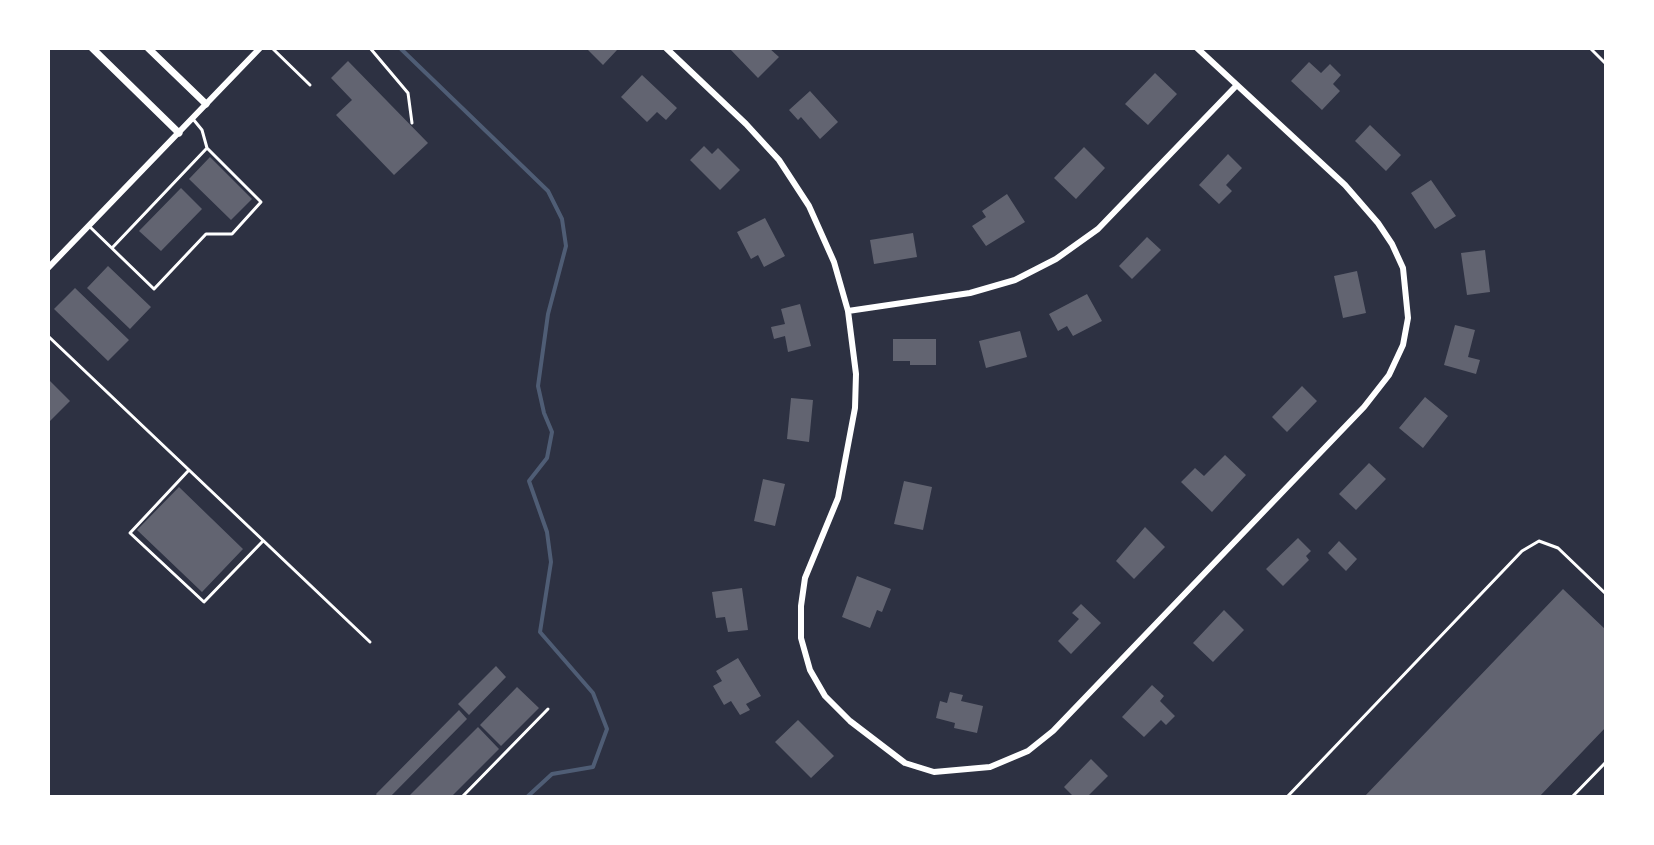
<!DOCTYPE html>
<style>
body{margin:0}
#map{position:relative;width:1654px;height:845px;overflow:hidden;background:#2d3142;font-family:"Fira Sans",sans-serif}
canvas{display:block}
.frame{position:absolute;inset:0;border:50px solid #fff;pointer-events:none}
</style>
<div id="map">
<canvas width="1654" height="845"></canvas>
<div class="frame"></div>
</div>
<script>
const context = document.querySelector('canvas').getContext('2d');
context.lineJoin = 'round';
const poly = rows => new Path2D(rows.map(r => 'M' + r).join(''));
function strokePath(path, color, width, dash) { context.strokeStyle = color; context.lineWidth = width; context.lineCap = dash ? 'butt' : 'round'; context.setLineDash(dash || []); context.stroke(path); }
function fillPath(path, color) { context.fillStyle = color; context.fill(path, 'evenodd'); }
strokePath(poly([
 [400,48,548,191,562,219,566,246,548,314,538,386,544,413,552,432,547,458,529,481,547,532,551,562,540,632,593,693,607,729,593,767,552,774,527,797]
]), '#4f5d75', 4);
fillPath(poly([
 [586,48,615,48,617,50,603,65],
 [729,48,769,48,779,57,758,78],
 [348,61,428,143,394,175,336,115,352,100,331,78],
 [1309,62,1321,73,1330,64,1341,75,1333,84,1340,91,1322,110,1291,81],
 [1155,73,1177,94,1148,125,1125,104],
 [642,75,677,108,666,120,657,112,647,122,621,97],
 [810,91,838,122,820,139,801,117,798,120,789,110],
 [1370,125,1401,155,1386,171,1355,141],
 [704,146,712,154,718,148,740,170,720,190,690,160],
 [1084,147,1105,168,1076,199,1054,178],
 [1228,154,1242,168,1226,185,1232,191,1219,204,1199,185],
 [210,157,252,199,231,220,189,179],
 [1431,180,1456,216,1435,229,1411,193],
 [181,188,202,209,161,251,139,231],
 [1007,194,1025,222,986,246,972,226,986,217,982,211],
 [765,218,785,256,764,267,758,255,751,259,737,232],
 [913,233,917,257,874,264,870,240],
 [1147,237,1161,250,1132,279,1119,266],
 [1485,250,1490,292,1467,295,1461,253],
 [108,266,151,307,130,329,87,288],
 [1357,271,1366,313,1343,318,1334,276],
 [75,288,129,340,108,361,54,309],
 [1087,294,1102,321,1073,336,1067,326,1058,331,1049,314],
 [800,304,811,346,788,352,785,336,774,339,771,327,785,324,781,309],
 [1455,325,1475,330,1468,357,1480,360,1476,374,1444,365],
 [1020,331,1027,357,986,368,979,341],
 [893,339,936,339,936,365,910,365,910,361,893,361],
 [48,379,70,401,48,423],
 [1302,386,1317,401,1287,432,1272,417],
 [1425,397,1448,416,1423,448,1399,428],
 [791,398,813,400,809,442,787,439],
 [1225,455,1246,475,1212,512,1181,482,1195,468,1204,476],
 [1369,463,1386,479,1356,510,1339,494],
 [763,479,785,484,775,526,754,521],
 [904,481,932,487,923,530,894,524],
 [179,487,243,549,202,592,137,530],
 [1145,527,1165,547,1134,579,1116,561],
 [1298,538,1311,551,1306,556,1309,560,1283,586,1266,569],
 [1339,541,1357,559,1346,571,1328,553],
 [857,576,891,589,882,612,877,610,870,628,842,617],
 [742,588,748,630,728,632,725,617,716,618,712,592],
 [1563,589,1606,630,1606,727,1539,797,1364,797],
 [1081,604,1101,623,1071,654,1058,641,1079,619,1072,613],
 [1224,610,1244,630,1213,662,1193,643],
 [738,658,761,696,746,704,750,710,740,715,731,701,724,705,713,686,722,681,716,671],
 [496,666,506,677,469,715,458,704],
 [1152,685,1164,696,1160,701,1175,716,1166,725,1161,720,1144,737,1122,717],
 [517,687,539,708,501,746,480,725],
 [950,692,963,695,961,701,983,706,977,733,954,728,955,723,936,718,940,701,947,703],
 [459,710,467,719,390,797,378,797,376,794],
 [798,720,834,756,811,778,775,742],
 [478,727,499,749,451,797,408,797],
 [1091,759,1108,776,1087,797,1074,797,1064,787]
]), '#626471');
strokePath(poly([
 [272,48,310,85],
 [370,48,408,93,412,123],
 [1590,48,1606,64],
 [89,226,154,289,206,234,232,234,261,202,207,148,202,130,193,119],
 [112,248,207,148],
 [48,336,370,642],
 [189,470,130,533,204,602,263,541],
 [462,797,548,709],
 [1287,797,1522,551,1539,541,1558,548,1606,594],
 [1572,797,1606,762]
]), '#fff', 3);
strokePath(poly([
 [666,48,746,124,779,160,809,206,834,262,848,311,856,374,855,408,838,498,805,578,801,606,801,638,810,670,825,696,850,721,905,763,934,772,990,767,1028,751,1053,731,1364,407,1389,375,1403,345,1408,318,1403,268,1392,244,1378,223,1345,185,1197,48],
 [48,268,260,48],
 [848,311,970,293,1015,280,1056,259,1098,229,1236,86]
]), '#fff', 6);
strokePath(poly([
 [92,48,179,133],
 [148,48,206,104]
]), '#fff', 7);
</script>
